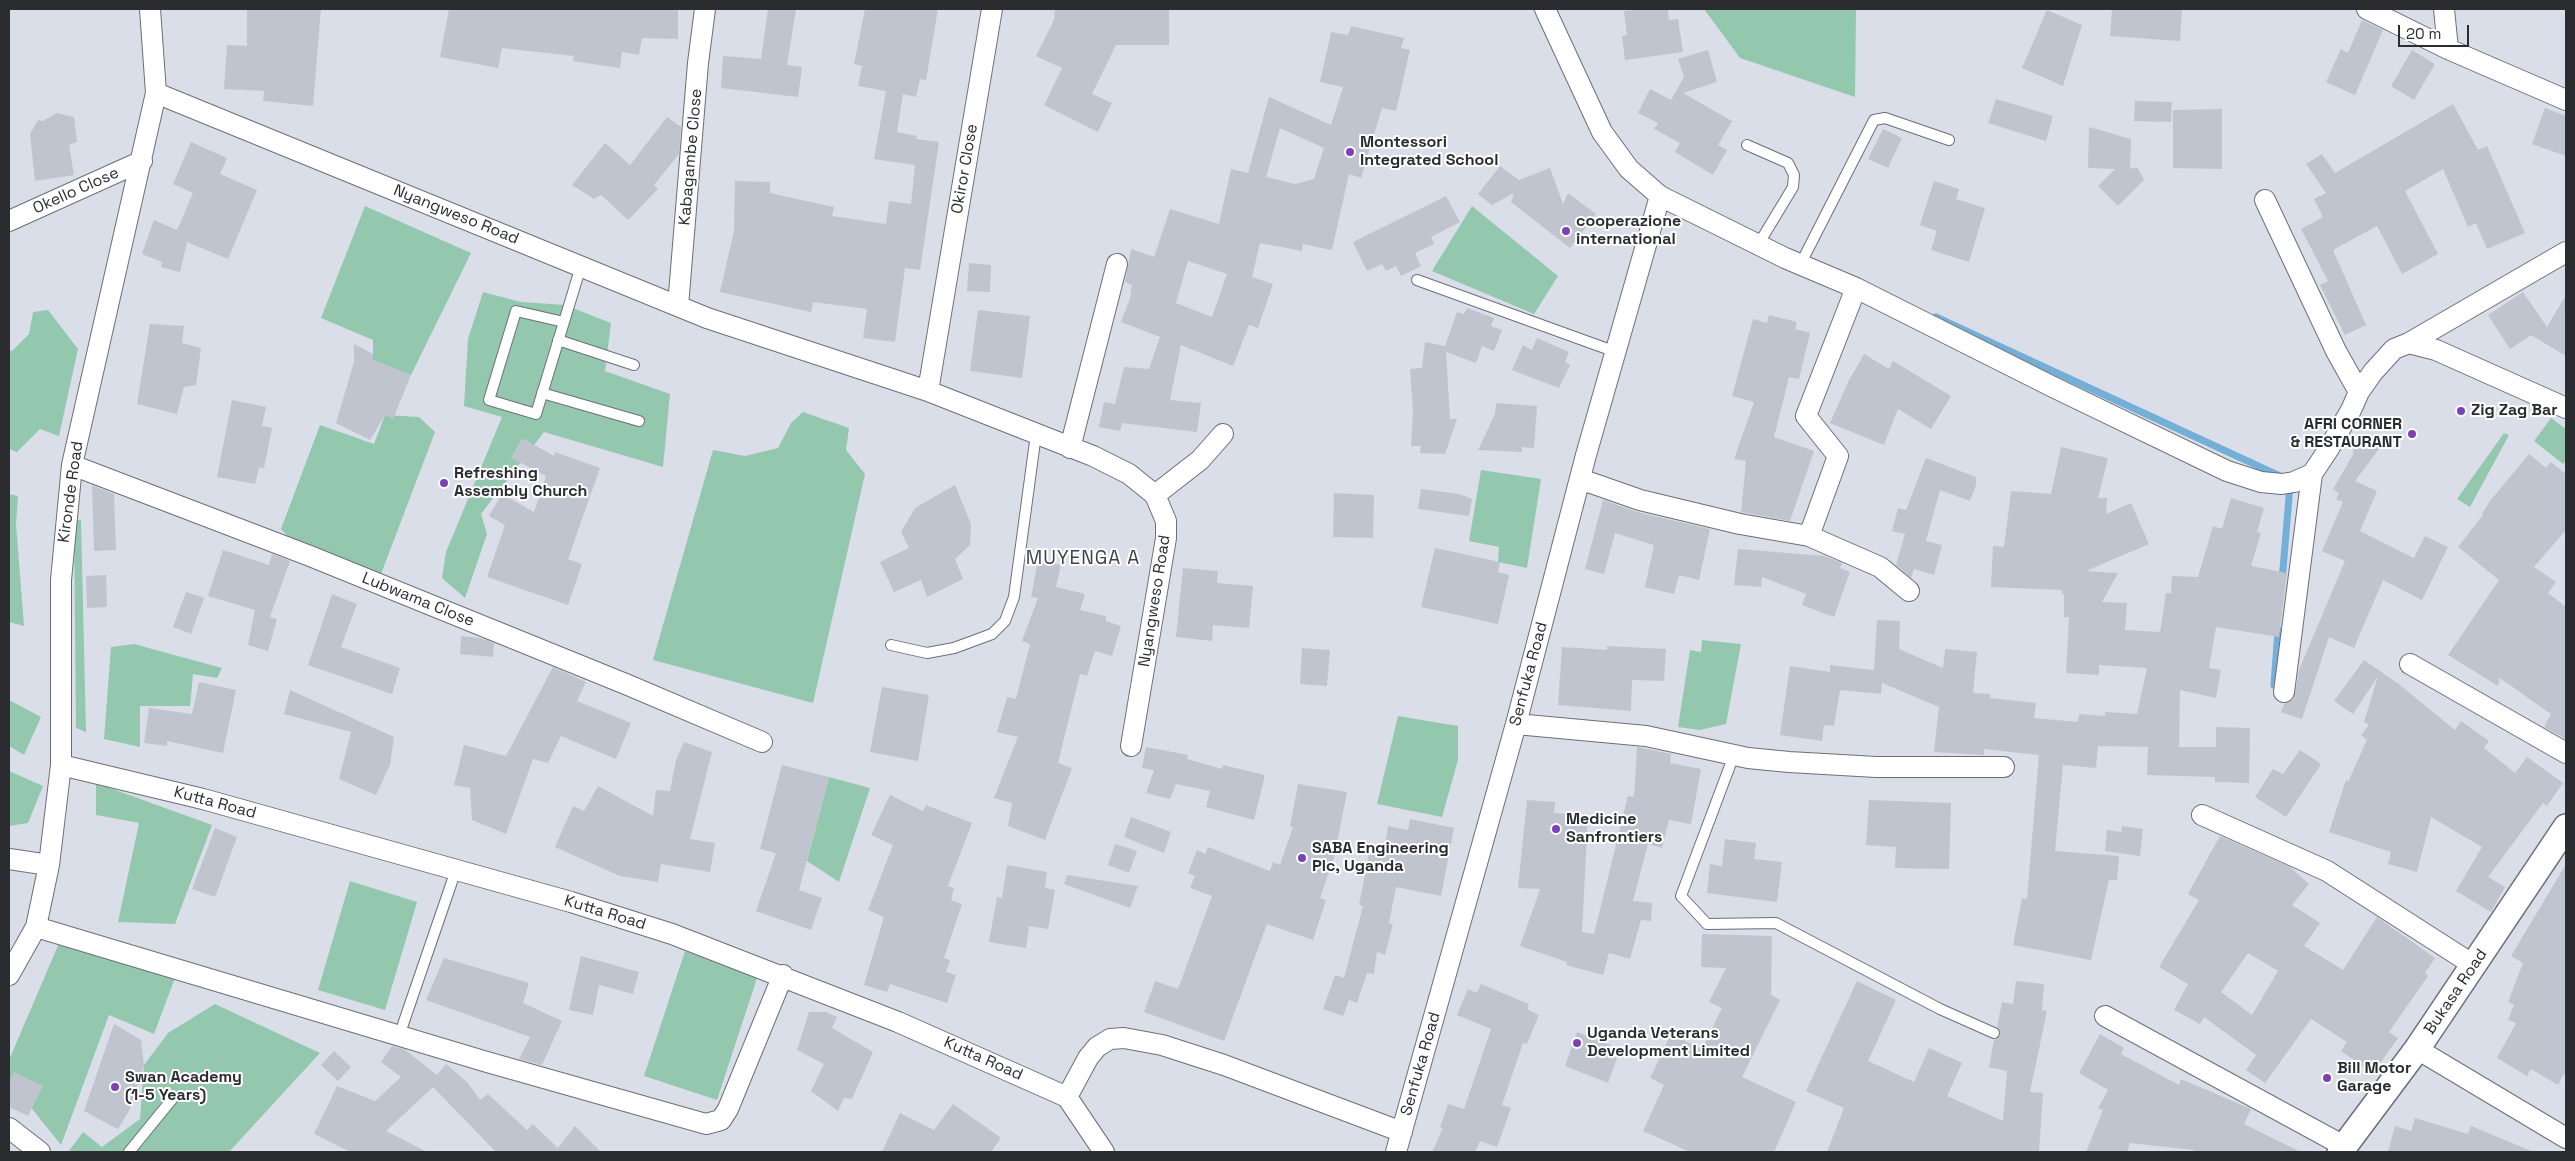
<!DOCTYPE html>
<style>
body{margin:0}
#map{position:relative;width:2575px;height:1161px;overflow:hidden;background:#dadee9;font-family:"Space Grotesk",sans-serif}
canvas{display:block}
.frame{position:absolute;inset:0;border:10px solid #2a2c30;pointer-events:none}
.scale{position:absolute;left:2398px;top:25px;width:71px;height:22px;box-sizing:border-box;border:2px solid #2a2c30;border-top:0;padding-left:6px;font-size:15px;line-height:18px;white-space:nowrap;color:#2a2c30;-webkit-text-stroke:4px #fff;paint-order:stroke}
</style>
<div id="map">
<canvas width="2575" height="1161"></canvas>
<div class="frame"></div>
<div class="scale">20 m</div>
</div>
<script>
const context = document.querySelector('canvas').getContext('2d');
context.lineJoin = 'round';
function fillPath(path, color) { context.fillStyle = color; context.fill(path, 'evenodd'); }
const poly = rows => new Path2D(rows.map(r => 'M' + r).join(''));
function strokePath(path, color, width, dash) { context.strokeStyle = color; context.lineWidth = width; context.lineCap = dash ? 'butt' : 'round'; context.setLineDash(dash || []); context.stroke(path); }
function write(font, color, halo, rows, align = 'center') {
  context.font = font + ' "Space Grotesk",sans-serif'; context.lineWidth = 4; context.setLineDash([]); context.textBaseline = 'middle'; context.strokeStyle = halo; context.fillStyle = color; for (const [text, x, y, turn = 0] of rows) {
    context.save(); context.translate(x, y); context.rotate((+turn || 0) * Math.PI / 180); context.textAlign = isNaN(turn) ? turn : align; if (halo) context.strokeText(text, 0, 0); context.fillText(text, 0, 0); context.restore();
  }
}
fillPath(poly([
 [1704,9,1856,9,1855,97,1740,58],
 [365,206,471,253,411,375,373,360,373,340,321,318],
 [1472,206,1558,276,1534,314,1432,271],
 [483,292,521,302,565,305,611,323,605,371,670,394,663,467,544,432,481,514,487,534,465,598,442,578,446,552,502,417,464,406,468,339],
 [48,310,78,349,59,436,40,429,17,452,9,449,9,350,12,351,29,334,33,312],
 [803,412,849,428,846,450,865,474,813,703,653,660,713,450,745,456,778,448,791,423],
 [385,415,419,417,435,432,381,574,300,549,281,529,320,425,374,444],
 [2551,418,2566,429,2566,460,2563,464,2534,441],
 [2504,433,2509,435,2470,507,2457,499],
 [1481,470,1541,479,1527,568,1498,562,1499,547,1469,541],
 [9,494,18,496,16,524,24,626,9,622],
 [74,520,81,520,86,732,76,728],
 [1702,640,1741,644,1726,724,1700,730,1678,727,1690,650,1701,652],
 [134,644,222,668,217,678,193,674,190,706,140,706,140,747,104,739,111,647],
 [9,700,41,717,24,755,9,746],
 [1398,716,1458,726,1458,760,1442,817,1377,804],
 [9,771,43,786,28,823,9,826],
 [829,777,870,788,839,882,807,861],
 [96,783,212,825,175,924,118,922,139,823,96,815],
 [350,881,417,902,385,1010,318,990],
 [60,941,175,978,154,1034,109,1015,61,1145,9,1080,9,1060],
 [685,951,758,975,717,1100,644,1076],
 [215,1004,320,1053,229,1152,69,1151,83,1132,102,1147,140,1119,144,1065,168,1033]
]), '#93c8af');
strokePath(poly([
 [1936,317,2282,477],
 [2282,581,2290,485],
 [2274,685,2278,630]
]), '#73afd6', 7);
fillPath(poly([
 [247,9,321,9,313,106,263,101,264,91,224,89,227,45,247,46],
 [449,9,678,9,678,39,642,38,639,55,622,52,620,68,573,61,574,56,502,48,498,68,440,57],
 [768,9,796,9,787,65,802,67,798,97,721,88,723,56,761,59],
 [865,9,938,9,926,80,920,79,916,97,903,94,897,132,917,136,916,139,939,142,920,270,905,268,895,342,863,338,867,309,813,302,811,312,720,292,734,231,735,181,770,182,770,193,834,207,832,216,886,224,889,201,911,204,915,165,874,159,886,91,858,86,862,66,854,64],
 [1055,9,1169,9,1169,45,1116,45,1092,94,1112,103,1098,132,1044,105,1062,68,1036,56,1054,20],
 [1642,9,1668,9,1669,20,1678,19,1683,52,1625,60,1622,36,1627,35,1624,11],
 [2112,9,2182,9,2180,41,2110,36],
 [2047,10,2082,25,2063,86,2022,68],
 [2362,20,2383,30,2355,95,2326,82,2341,49,2348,53],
 [1351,26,1404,38,1401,48,1410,50,1396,111,1382,108,1361,178,1349,174,1332,250,1303,244,1302,251,1260,243,1252,277,1273,284,1258,328,1249,325,1233,366,1181,345,1170,400,1201,403,1197,432,1122,423,1120,431,1099,427,1104,402,1115,404,1124,367,1149,369,1160,337,1121,322,1132,293,1130,293,1132,285,1125,282,1131,249,1154,257,1170,209,1219,224,1231,169,1248,173,1269,97,1331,125,1343,87,1320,82,1331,32,1348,35],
 [1280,128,1324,148,1314,179,1295,184,1266,177],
 [1188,261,1227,274,1212,317,1176,303],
 [1708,50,1717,82,1683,93,1732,121,1718,145,1727,150,1713,175,1675,152,1680,143,1654,129,1658,123,1638,113,1650,89,1671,100,1684,77,1678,59],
 [2412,50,2435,64,2414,100,2391,86],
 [1996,99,2053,116,2046,141,1988,123],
 [2135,101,2172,102,2171,122,2134,121],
 [2453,104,2478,150,2487,146,2525,233,2487,249,2476,223,2468,227,2443,169,2405,191,2438,254,2402,274,2377,226,2333,250,2366,325,2345,335,2320,285,2328,281,2301,229,2323,217,2314,199,2326,193,2306,164,2322,154,2335,173],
 [2545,108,2566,116,2566,156,2532,144],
 [2222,109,2222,169,2173,168,2173,110],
 [57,113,74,117,77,142,69,145,74,175,35,181,30,134,38,120,43,121],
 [667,117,681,127,679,154,654,185,658,189,628,220,601,195,594,199,572,185,605,143,630,165],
 [2089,127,2131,139,2130,169,2137,167,2144,180,2118,206,2098,186,2115,169,2088,168],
 [1883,129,1902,138,1888,168,1868,159],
 [191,142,227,158,220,174,257,190,228,259,187,242,180,272,161,267,162,262,142,254,154,220,177,230,193,193,173,184],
 [1500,166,1519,180,1550,168,1563,204,1568,193,1596,214,1570,248,1511,202,1514,193,1492,205,1478,194],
 [1934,181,1959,189,1956,199,1985,208,1969,262,1931,250,1937,231,1920,225],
 [1446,196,1460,222,1431,237,1434,244,1415,253,1421,266,1401,276,1396,266,1386,271,1382,264,1367,271,1353,242],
 [969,263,991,265,990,292,967,291],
 [2523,292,2547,327,2566,295,2566,356,2531,335,2510,349,2488,315],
 [1467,308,1494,318,1491,326,1502,330,1494,351,1482,346,1476,363,1446,352,1450,419,1457,419,1445,454,1420,453,1421,446,1411,446,1413,412,1410,369,1422,368,1425,342,1445,346,1457,312,1464,314],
 [978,310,1030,316,1022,378,970,371],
 [1769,315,1797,322,1795,329,1810,333,1799,379,1789,377,1774,437,1814,451,1790,521,1741,512,1746,461,1734,459,1754,402,1732,396,1753,319,1767,323],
 [150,324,184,326,182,343,201,348,196,385,184,387,177,414,137,404],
 [1537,338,1569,352,1565,362,1570,365,1559,388,1512,370,1523,345,1532,350],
 [354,344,373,354,373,360,411,375,393,419,385,415,370,440,336,423,354,362],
 [1864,354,1889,369,1893,361,1951,396,1931,429,1898,409,1884,445,1830,423,1848,382],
 [232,400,266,407,262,426,272,428,264,468,259,467,255,484,217,477],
 [1496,403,1537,406,1534,448,1522,447,1522,452,1478,450,1495,414],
 [2366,433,2382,445,2355,481,2377,491,2360,531,2414,558,2425,536,2448,547,2422,600,2383,580,2354,648,2329,637,2302,719,2281,712,2284,704,2294,699,2299,670,2345,561,2322,551,2343,502,2336,499,2339,493,2333,489,2354,453,2352,452],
 [522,438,554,456,555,452,600,468,568,559,582,564,568,605,487,577,505,525,489,516,502,494,534,512,546,476,511,458],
 [2061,447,2108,458,2098,498,2107,498,2106,514,2131,503,2149,544,2086,571,2118,573,2102,602,2127,603,2125,630,2160,632,2166,593,2171,593,2172,576,2198,577,2213,526,2222,529,2231,498,2264,508,2257,532,2261,533,2251,566,2287,573,2279,637,2216,627,2209,668,2221,670,2216,698,2180,690,2179,747,2216,747,2216,727,2250,728,2249,783,2215,782,2215,777,2147,775,2148,747,2098,746,2096,768,2063,765,2055,851,2119,856,2117,880,2109,880,2091,960,2013,945,2022,898,2027,899,2039,755,1984,749,1984,755,1934,752,1939,707,1882,683,1881,694,1840,690,1834,726,1824,725,1822,741,1780,735,1790,666,1830,672,1830,665,1874,670,1877,620,1900,621,1899,649,1943,668,1945,649,1977,652,1973,693,1990,694,1990,698,2036,703,2034,718,2078,722,2079,714,2105,716,2105,712,2137,714,2147,668,2099,665,2099,675,2066,673,2069,617,2064,617,2064,594,2062,594,2062,590,1991,587,1993,546,2004,547,2011,491,2051,494],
 [2529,454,2546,468,2551,462,2566,474,2566,530,2534,567,2556,582,2548,593,2566,607,2566,739,2544,727,2551,714,2500,678,2498,686,2448,655,2499,580,2458,547,2483,515,2482,514,2490,501],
 [1926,458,1976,477,1976,485,1970,501,1940,490,1926,541,1942,545,1934,575,1914,569,1911,578,1896,565,1905,534,1892,531,1898,508,1906,510],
 [92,485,114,494,116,550,94,551],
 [955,485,971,524,970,545,955,559,963,579,927,597,921,580,894,592,880,562,909,548,901,532,915,508],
 [1421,489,1459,494,1472,499,1469,516,1418,509],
 [1334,493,1374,495,1373,538,1333,537],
 [1603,500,1637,512,1710,529,1699,580,1679,575,1674,594,1645,587,1654,545,1615,533,1604,574,1585,569],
 [1435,548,1500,562,1498,572,1509,575,1498,624,1421,607],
 [1738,549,1825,556,1842,563,1840,568,1850,572,1834,617,1802,605,1806,594,1762,577,1761,587,1734,585],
 [223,550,269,565,272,554,290,561,270,617,277,619,268,651,248,645,255,610,208,596],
 [1038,560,1061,565,1056,587,1085,594,1080,610,1106,616,1106,621,1121,626,1112,656,1095,651,1087,676,1080,674,1058,763,1072,768,1045,840,1008,826,1012,803,994,798,1018,737,997,732,1007,697,1016,699,1030,644,1022,641,1038,598,1031,597],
 [1183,568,1218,571,1217,583,1253,586,1249,628,1213,625,1212,641,1176,637],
 [106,575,107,607,87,608,86,576],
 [186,592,204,598,191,634,173,627],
 [332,594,357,604,341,647,400,668,392,694,308,665],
 [461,636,480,638,494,643,493,657,460,654],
 [1607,646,1666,649,1664,681,1632,680,1631,711,1558,705,1562,647,1607,650],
 [1302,648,1330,650,1327,686,1300,684],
 [2364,660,2400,685,2455,730,2461,721,2489,741,2484,748,2515,773,2527,757,2563,783,2547,806,2543,803,2488,877,2505,887,2491,912,2456,891,2482,847,2431,817,2417,872,2388,864,2391,852,2329,832,2346,780,2348,782,2367,740,2361,735,2369,725,2364,722,2378,676,2353,714,2334,701],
 [553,667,586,682,577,701,631,723,616,759,561,736,548,763,533,759,506,834,472,820,470,788,454,785,464,745,506,756],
 [199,682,236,690,223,753,167,741,167,746,144,743,149,708,192,714],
 [882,687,929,695,918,761,870,752],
 [290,690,394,737,390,765,376,795,339,779,351,732,284,714],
 [684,742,712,752,690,839,715,843,710,872,661,864,658,882,620,876,555,847,573,806,584,811,598,786,653,816,656,790,670,791,676,760],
 [1146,747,1188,755,1187,759,1222,769,1223,765,1265,775,1254,820,1206,807,1210,791,1176,784,1170,799,1146,793,1154,770,1142,768],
 [1637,747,1671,754,1670,763,1701,769,1691,824,1669,820,1662,848,1648,844,1633,901,1652,903,1651,921,1641,920,1630,959,1609,953,1603,975,1566,965,1567,962,1520,946,1540,889,1518,888,1527,800,1555,802,1554,813,1588,815,1582,932,1594,934,1628,796,1634,797],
 [2300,750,2321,764,2286,817,2255,797,2273,769,2283,774],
 [782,765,829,777,799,890,822,898,811,930,756,911,776,853,760,849],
 [1298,784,1347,792,1336,848,1337,849,1320,898,1326,900,1313,940,1267,924,1224,1041,1144,1012,1155,981,1178,989,1212,896,1190,888,1195,876,1188,873,1197,850,1205,854,1208,847,1270,871,1273,862,1280,865,1293,827,1290,826],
 [890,795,923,811,926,805,972,823,948,886,954,888,951,900,962,904,944,958,950,960,946,972,956,975,947,1003,890,984,887,992,864,985,884,917,868,910,893,845,871,835],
 [1869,800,1951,803,1949,869,1895,868,1896,847,1866,845],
 [1131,817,1171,832,1164,853,1124,837],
 [1410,819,1454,828,1441,896,1396,887,1389,923,1393,924,1385,955,1377,952,1374,974,1367,973,1357,1003,1349,1000,1343,1016,1323,1009,1335,975,1344,978,1363,906,1359,905,1369,854,1383,857,1388,826,1408,830],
 [2122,826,2143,829,2140,856,2105,851,2107,830,2121,832],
 [215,828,237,837,215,897,192,889],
 [2220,836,2290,867,2309,884,2292,905,2320,923,2304,946,2343,970,2377,917,2435,958,2425,973,2428,976,2389,1032,2398,1038,2373,1073,2341,1051,2347,1042,2311,1019,2265,1083,2246,1070,2256,1055,2204,1017,2200,1024,2174,1010,2188,984,2159,967,2199,900,2188,894],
 [2248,953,2278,971,2252,1015,2221,992],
 [1725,839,1756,843,1754,859,1782,862,1777,902,1707,893,1710,864,1722,866],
 [1115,844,1137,851,1129,873,1108,865],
 [2566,864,2566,1071,2558,1085,2531,1069,2527,1076,2497,1058,2516,1023,2508,1020,2514,1005,2508,1002,2523,963,2511,956],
 [1007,865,1047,872,1045,888,1055,890,1048,929,1029,926,1026,948,989,942,997,897,1002,898],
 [1067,875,1138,886,1130,908,1064,884],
 [1702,934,1772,936,1771,995,1780,1000,1742,1077,1796,1102,1774,1152,1690,1152,1643,1131,1664,1085,1650,1078,1671,1034,1702,1049,1722,1008,1709,1002,1726,968,1701,967],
 [581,956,639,972,633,994,599,985,593,1015,569,1010],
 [444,958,529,983,523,1003,562,1021,542,1065,519,1059,530,1037,426,1000],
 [1857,981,1896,1000,1868,1061,1914,1082,1929,1048,1962,1063,1947,1096,2003,1121,2007,1071,1989,1067,1994,1040,2000,1035,1997,1027,2002,1002,2013,1004,2016,981,2044,984,2042,1010,2047,1011,2030,1092,2043,1093,2039,1152,1827,1152,1844,1108,1806,1091],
 [1481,984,1529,1004,1527,1009,1539,1015,1527,1044,1523,1043,1502,1105,1511,1108,1497,1147,1480,1141,1475,1152,1432,1152,1443,1128,1440,1127,1448,1104,1464,1109,1491,1029,1457,1015,1468,989,1477,993],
 [809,1012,826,1012,837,1017,832,1028,873,1052,852,1099,844,1098,838,1111,811,1091,824,1064,797,1050],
 [114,1024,141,1040,144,1065,130,1109,118,1129,84,1111],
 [1577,1032,1611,1045,1608,1054,1617,1058,1608,1083,1565,1066],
 [2100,1034,2124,1048,2121,1054,2179,1085,2181,1079,2251,1109,2244,1124,2301,1152,2193,1152,2194,1150,2130,1143,2127,1152,2086,1152,2103,1110,2098,1108,2108,1090,2079,1073],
 [392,1046,404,1049,437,1075,446,1064,468,1083,480,1100,488,1094,527,1130,533,1124,558,1148,575,1126,601,1152,496,1152,433,1087,386,1131,427,1152,350,1152,314,1134,337,1086,375,1101,401,1077,381,1062],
 [334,1051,351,1067,338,1081,321,1065],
 [14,1072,43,1086,28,1116,9,1107,9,1083],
 [953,1104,1001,1138,991,1152,882,1152,900,1113,934,1130],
 [2415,1118,2468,1134,2471,1126,2534,1152,2388,1152,2395,1126,2411,1131]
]), '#c0c4cf');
const service = poly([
 [1747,145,1788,163,1794,175,1793,187,1758,245],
 [1800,265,1874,120,1885,118,1949,140],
 [1417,280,1616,352],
 [564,322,516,311,489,400,536,414,581,266],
 [558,340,634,365],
 [542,393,639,421],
 [891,645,927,653,954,648,992,634,1005,621,1014,597,1036,434],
 [1734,755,1681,896,1707,924,1776,923,1940,1009,1994,1033],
 [399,1036,456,870],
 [129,1152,173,1098]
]);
const minor = poly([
 [1545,9,1602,132,1629,169,1660,196,1785,258,1856,288,2053,387,2227,471,2261,482,2282,484,2294,482,2312,474,2328,450,2351,410,2359,392,2373,372,2394,349,2409,343,2436,350,2566,408],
 [2367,9,2448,49,2566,100],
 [2444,9,2448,49],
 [156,93,707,318,928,391,1093,456,1129,474,1155,495,1166,521,1166,538,1131,746],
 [2265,200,2336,351,2359,392],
 [9,221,142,161],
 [678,306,698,63,705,9],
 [2409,343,2566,252],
 [928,391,992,9],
 [1070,448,1117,264],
 [72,465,310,556,628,685,762,742],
 [1580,479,1640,500,1740,524,1809,536,1880,567,1909,591],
 [1155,495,1200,460,1223,434],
 [1809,536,1838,456,1806,416,1856,288],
 [2410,664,2566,753],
 [2284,692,2312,474],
 [1516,724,1646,736,1748,758,1789,762,1876,767,2004,767],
 [61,765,203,799,571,902,672,934,898,1022,1067,1097,1104,1152],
 [2202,815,2327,871,2475,966],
 [9,859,49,865],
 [36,927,487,1062,706,1124,721,1120,728,1109,783,975],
 [9,975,36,927,49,865,61,765,61,580,72,465,156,93,150,9],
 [2105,1016,2344,1146],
 [2417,1049,2566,1138],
 [1067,1097,1088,1058,1097,1047,1110,1039,1124,1038,1162,1045,1224,1065,1402,1132],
 [9,1128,40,1152],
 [1396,1152,1516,724,1586,455,1660,196]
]);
const tertiary = poly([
 [2340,1152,2417,1049,2566,827]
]);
strokePath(service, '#6c6f79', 12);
strokePath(minor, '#6c6f79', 22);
strokePath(tertiary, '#6c6f79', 28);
strokePath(service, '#fff', 10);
strokePath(minor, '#fff', 20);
strokePath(tertiary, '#fff', 25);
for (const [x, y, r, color] of [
 [1350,152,5,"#7c41b6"],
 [1566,231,5,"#7c41b6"],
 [2461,411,5,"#7c41b6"],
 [2412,434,5,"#7c41b6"],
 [444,483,5,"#7c41b6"],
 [1556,829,5,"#7c41b6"],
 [1302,858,5,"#7c41b6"],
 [1577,1043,5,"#7c41b6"],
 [2327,1078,5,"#7c41b6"],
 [115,1087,5,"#7c41b6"]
]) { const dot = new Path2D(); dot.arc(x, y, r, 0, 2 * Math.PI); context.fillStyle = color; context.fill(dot); strokePath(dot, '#fff', 2); }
write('bold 16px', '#2a2c30', '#fff', [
 ["Montessori",1360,143],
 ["Integrated School",1360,161],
 ["cooperazione",1576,222],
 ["international",1576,240],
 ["Zig Zag Bar",2471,411],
 ["AFRI CORNER",2402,425,"right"],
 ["& RESTAURANT",2402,443,"right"],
 ["Refreshing",454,474],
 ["Assembly Church",454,492],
 ["Medicine",1566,820],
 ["Sanfrontiers",1566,838],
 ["SABA Engineering",1312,849],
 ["Plc, Uganda",1312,867],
 ["Uganda Veterans",1587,1034],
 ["Development Limited",1587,1052],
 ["Bill Motor",2337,1069],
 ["Garage",2337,1087],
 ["Swan Academy",125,1078],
 ["(1-5 Years)",125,1096]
], 'left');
write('16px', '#2a2c30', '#fff', [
 ["Kabagambe Close",691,157,-85],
 ["Okiror Close",965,169,-80],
 ["Okello Close",76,191,-24],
 ["Nyangweso Road",456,215,22],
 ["Kironde Road",71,492,-82],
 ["Lubwama Close",418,600,22],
 ["Nyangweso Road",1155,601,-81],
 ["Senfuka Road",1529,674,-75],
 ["Kutta Road",215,803,15],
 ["Kutta Road",605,913,17],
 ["Bukasa Road",2456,992,-56],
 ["Kutta Road",983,1059,24],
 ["Senfuka Road",1421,1064,-74]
]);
context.letterSpacing = '1px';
write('19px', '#3e414b', '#fff', [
 ["MUYENGA A",1083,559]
]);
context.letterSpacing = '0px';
</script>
